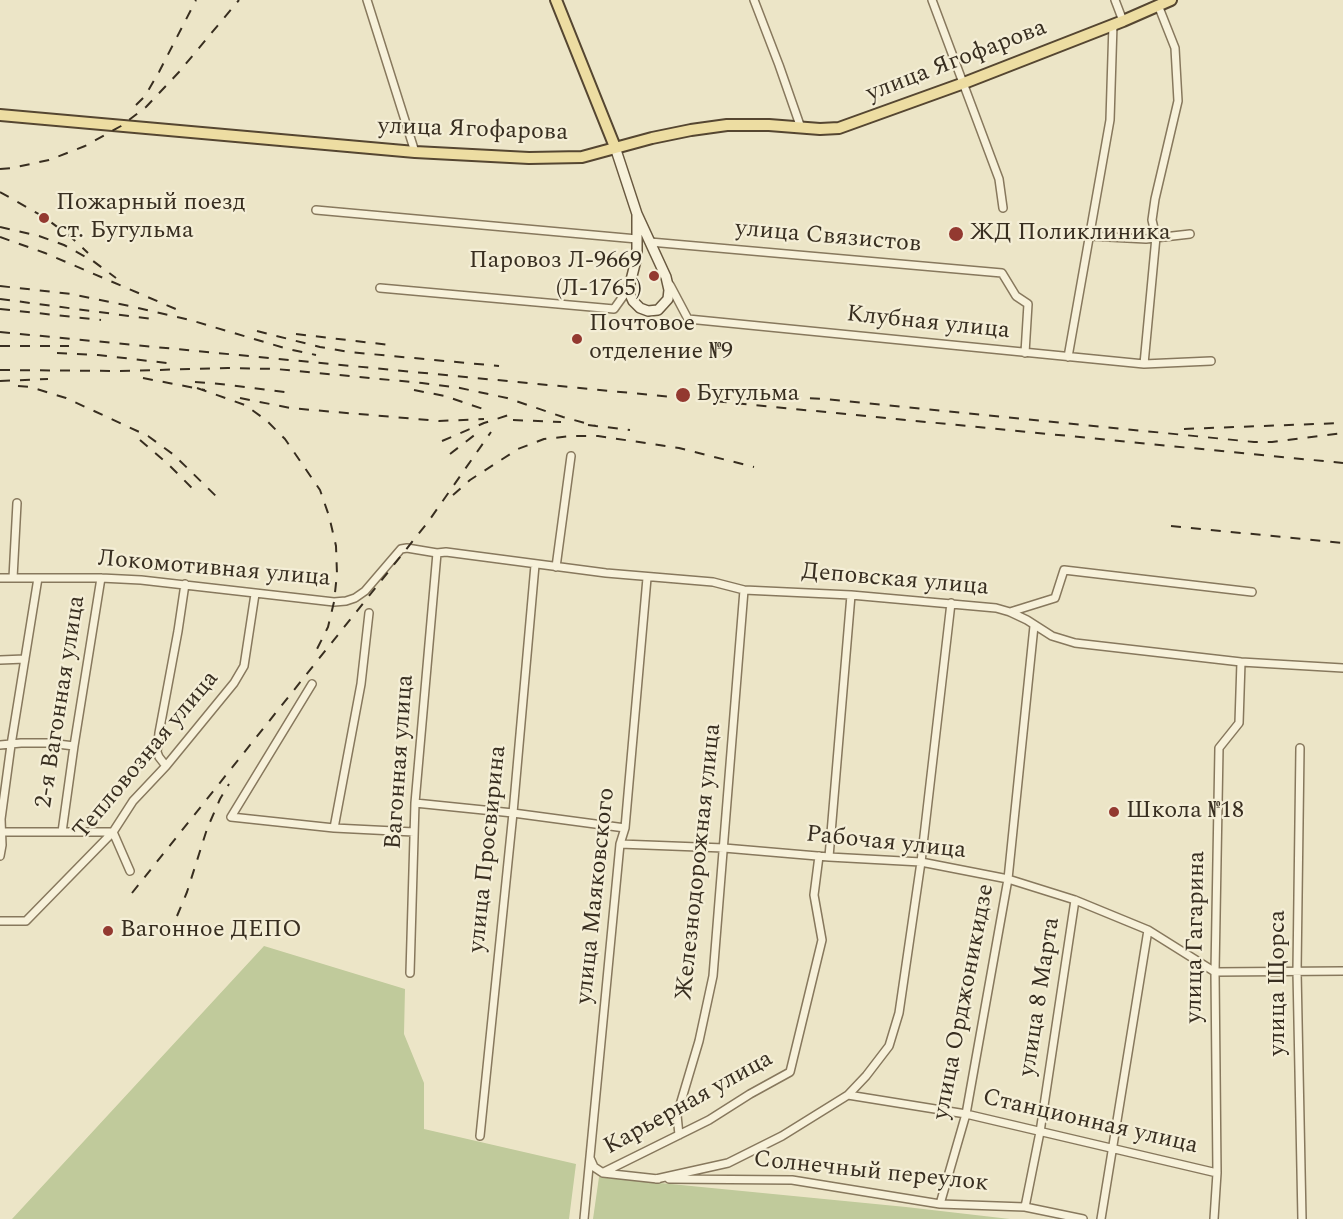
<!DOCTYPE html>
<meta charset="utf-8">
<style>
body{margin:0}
canvas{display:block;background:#ece5c7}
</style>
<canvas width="1343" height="1219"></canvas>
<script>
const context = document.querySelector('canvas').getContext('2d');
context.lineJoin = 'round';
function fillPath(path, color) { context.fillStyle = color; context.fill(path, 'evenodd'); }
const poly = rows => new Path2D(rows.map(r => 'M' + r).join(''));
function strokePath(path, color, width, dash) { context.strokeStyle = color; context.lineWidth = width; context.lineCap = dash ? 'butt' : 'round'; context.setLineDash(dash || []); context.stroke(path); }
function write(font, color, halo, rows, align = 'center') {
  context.font = font + ' Spectral,serif'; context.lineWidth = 4.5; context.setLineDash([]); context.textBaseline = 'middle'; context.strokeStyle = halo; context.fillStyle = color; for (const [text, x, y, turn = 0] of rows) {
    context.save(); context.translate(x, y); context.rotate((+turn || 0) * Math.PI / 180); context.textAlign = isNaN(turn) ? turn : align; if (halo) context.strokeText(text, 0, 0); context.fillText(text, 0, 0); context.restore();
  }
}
fillPath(poly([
 [264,946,405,989,404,1034,424,1083,424,1129,576,1164,569,1219,12,1219],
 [599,1177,906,1207,1010,1219,593,1219]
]), '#c0ca9b');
const street = poly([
 [367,0,415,152],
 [754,0,779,65,801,128],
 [932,0,999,179,1003,208],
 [1115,0,1123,21],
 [316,210,637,239],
 [1090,236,1146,239,1190,234],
 [650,242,1002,273,1016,296,1028,304,1025,353],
 [670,285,688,319,1144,364,1211,361],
 [380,288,614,309,629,288],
 [1068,357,1110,120,1113,24],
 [1144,364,1156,237,1152,220,1155,199,1178,101,1175,48,1158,5],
 [556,567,571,456],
 [0,578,101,578,141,580,334,602,346,601,355,598,365,591,401,549,407,548,437,553,446,552,606,573,713,582,744,590,851,595,996,608,1010,612,1027,620,1052,636,1075,643,1241,662,1343,668],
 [13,578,17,503],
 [1010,612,1055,598,1064,570,1252,592],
 [369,613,361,684,334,828,414,832],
 [0,660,25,659],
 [312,684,231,817,334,828],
 [0,745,21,743,49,743,74,746],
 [1300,748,1297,971,1302,1219],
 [166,766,159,757,157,752,159,733,178,631,185,584],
 [415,803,513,813,625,828],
 [0,832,113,832,130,871],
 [62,832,74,746,101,578],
 [620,844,724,848,829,857,921,862,1008,879,1075,900,1148,930,1215,972,1343,971],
 [0,856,2,845,1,819,11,745,38,578],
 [829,857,851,595],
 [0,921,26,921,113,832,133,801,166,766,234,683,244,666,255,594],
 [410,973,415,803,437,553],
 [848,1095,966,1114,1217,1173],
 [679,1135,677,1115,699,1041,713,976,744,590],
 [480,1136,513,813,535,565],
 [590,1158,594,1167,603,1173,658,1179],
 [604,1172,709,1120,750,1094,790,1072,822,940,814,895,819,856],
 [656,1179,728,1163,782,1136,848,1095,866,1076,889,1046,899,1013,921,862,951,603],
 [669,1179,792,1180,940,1204,1025,1207,1083,1219],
 [940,1204,966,1114,1008,879,1034,626],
 [1025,1207,1040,1132,1075,900],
 [584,1219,620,844,625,828,647,578],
 [1101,1219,1148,930],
 [1214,1219,1217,1173,1215,972,1219,748,1239,723,1241,662]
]);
const secondary = poly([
 [615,147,637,214,666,277,669,290,668,299,658,310,648,311,640,308,633,301,629,292,629,288,637,256,637,214]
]);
const primary = poly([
 [556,0,615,147],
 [0,115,415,152,529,158,582,157,652,138,691,130,727,125,769,125,820,129,839,128,964,83,1123,21,1171,0]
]);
strokePath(street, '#87785d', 10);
strokePath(secondary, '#695940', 12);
strokePath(primary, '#554631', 14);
strokePath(street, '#f7f1da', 7);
strokePath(secondary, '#f7f1da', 9);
strokePath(primary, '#eddda2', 10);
strokePath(poly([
 [136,105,145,96,159,72,196,0],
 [0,169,12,168,49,160,85,146,121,126,146,107,179,72,239,0],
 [0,192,44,217,72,238,88,253],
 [0,227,39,236,64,245,93,261,116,278],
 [0,237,45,253,178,310],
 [0,286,71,294,134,307,190,320,288,349,316,355],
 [0,299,152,319],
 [0,309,101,320],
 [257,331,320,347,349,352,499,366],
 [0,332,683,398,1343,463],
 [296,334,390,345],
 [0,346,69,346],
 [57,353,98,355,167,363],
 [0,370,120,371,228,368,276,369,422,383,460,388,507,398,563,417,596,426],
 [143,378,205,390],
 [0,381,48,379],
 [195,382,220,384,292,393],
 [18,386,30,387,66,398,148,436,174,455,222,502],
 [197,388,245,405,266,420,285,439,320,490,329,516,336,546,337,574,334,602,328,627,313,657],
 [414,390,445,396,486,410],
 [770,396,826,399,1254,442,1272,442,1343,433],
 [240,398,290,408,439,421,484,419],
 [513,420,561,422],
 [588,425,630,430],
 [1184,429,1343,423],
 [140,440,169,465,195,491],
 [442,441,484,423,512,414],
 [450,454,481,430],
 [453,495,470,480,518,449,544,439,571,436,598,436,679,448,754,467],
 [1171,526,1343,543],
 [132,893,428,522,491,432],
 [177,916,187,892,207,829,220,799,229,784]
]), '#382e20', 2, [10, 10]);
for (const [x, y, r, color] of [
 [44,218,6,"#933930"],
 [956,234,8,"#933930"],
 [654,276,6,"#933930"],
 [577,339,6,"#933930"],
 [683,395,8,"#933930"],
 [1114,812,6,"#933930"],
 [108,931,6,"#933930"]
]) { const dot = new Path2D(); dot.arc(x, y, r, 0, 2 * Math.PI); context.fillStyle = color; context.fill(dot); strokePath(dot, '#f4eed6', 2); }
write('24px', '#382e20', '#f4eed6', [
 ["улица Ягофарова",957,62,-21],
 ["улица Ягофарова",473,131,2],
 ["улица Связистов",828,238,5],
 ["Клубная улица",928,324,6],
 ["Локомотивная улица",214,570,5],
 ["Деповская улица",895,581,5],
 ["2-я Вагонная улица",62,702,-81],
 ["Тепловозная улица",147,756,-50],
 ["Вагонная улица",401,762,-86],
 ["Рабочая улица",886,844,6],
 ["улица Просвирина",489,849,-84],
 ["Железнодорожная улица",700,862,-84],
 ["улица Маяковского",597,896,-84],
 ["улица Гагарина",1197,937,-89],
 ["улица Щорса",1279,983,-90],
 ["улица 8 Марта",1041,997,-81],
 ["улица Орджоникидзе",965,1002,-79],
 ["Карьерная улица",689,1104,-29],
 ["Станционная улица",1090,1123,13],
 ["Солнечный переулок",871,1173,6]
]);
write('24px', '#382e20', '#f4eed6', [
 ["Пожарный поезд",56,204],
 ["ст. Бугульма",56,232],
 ["ЖД Поликлиника",970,234],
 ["Паровоз Л-9669",642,262,"right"],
 ["(Л-1765)",642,290,"right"],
 ["Почтовое",589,325],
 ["отделение №9",589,353],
 ["Бугульма",696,395],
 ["Школа №18",1126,812],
 ["Вагонное ДЕПО",120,931]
], 'left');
</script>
